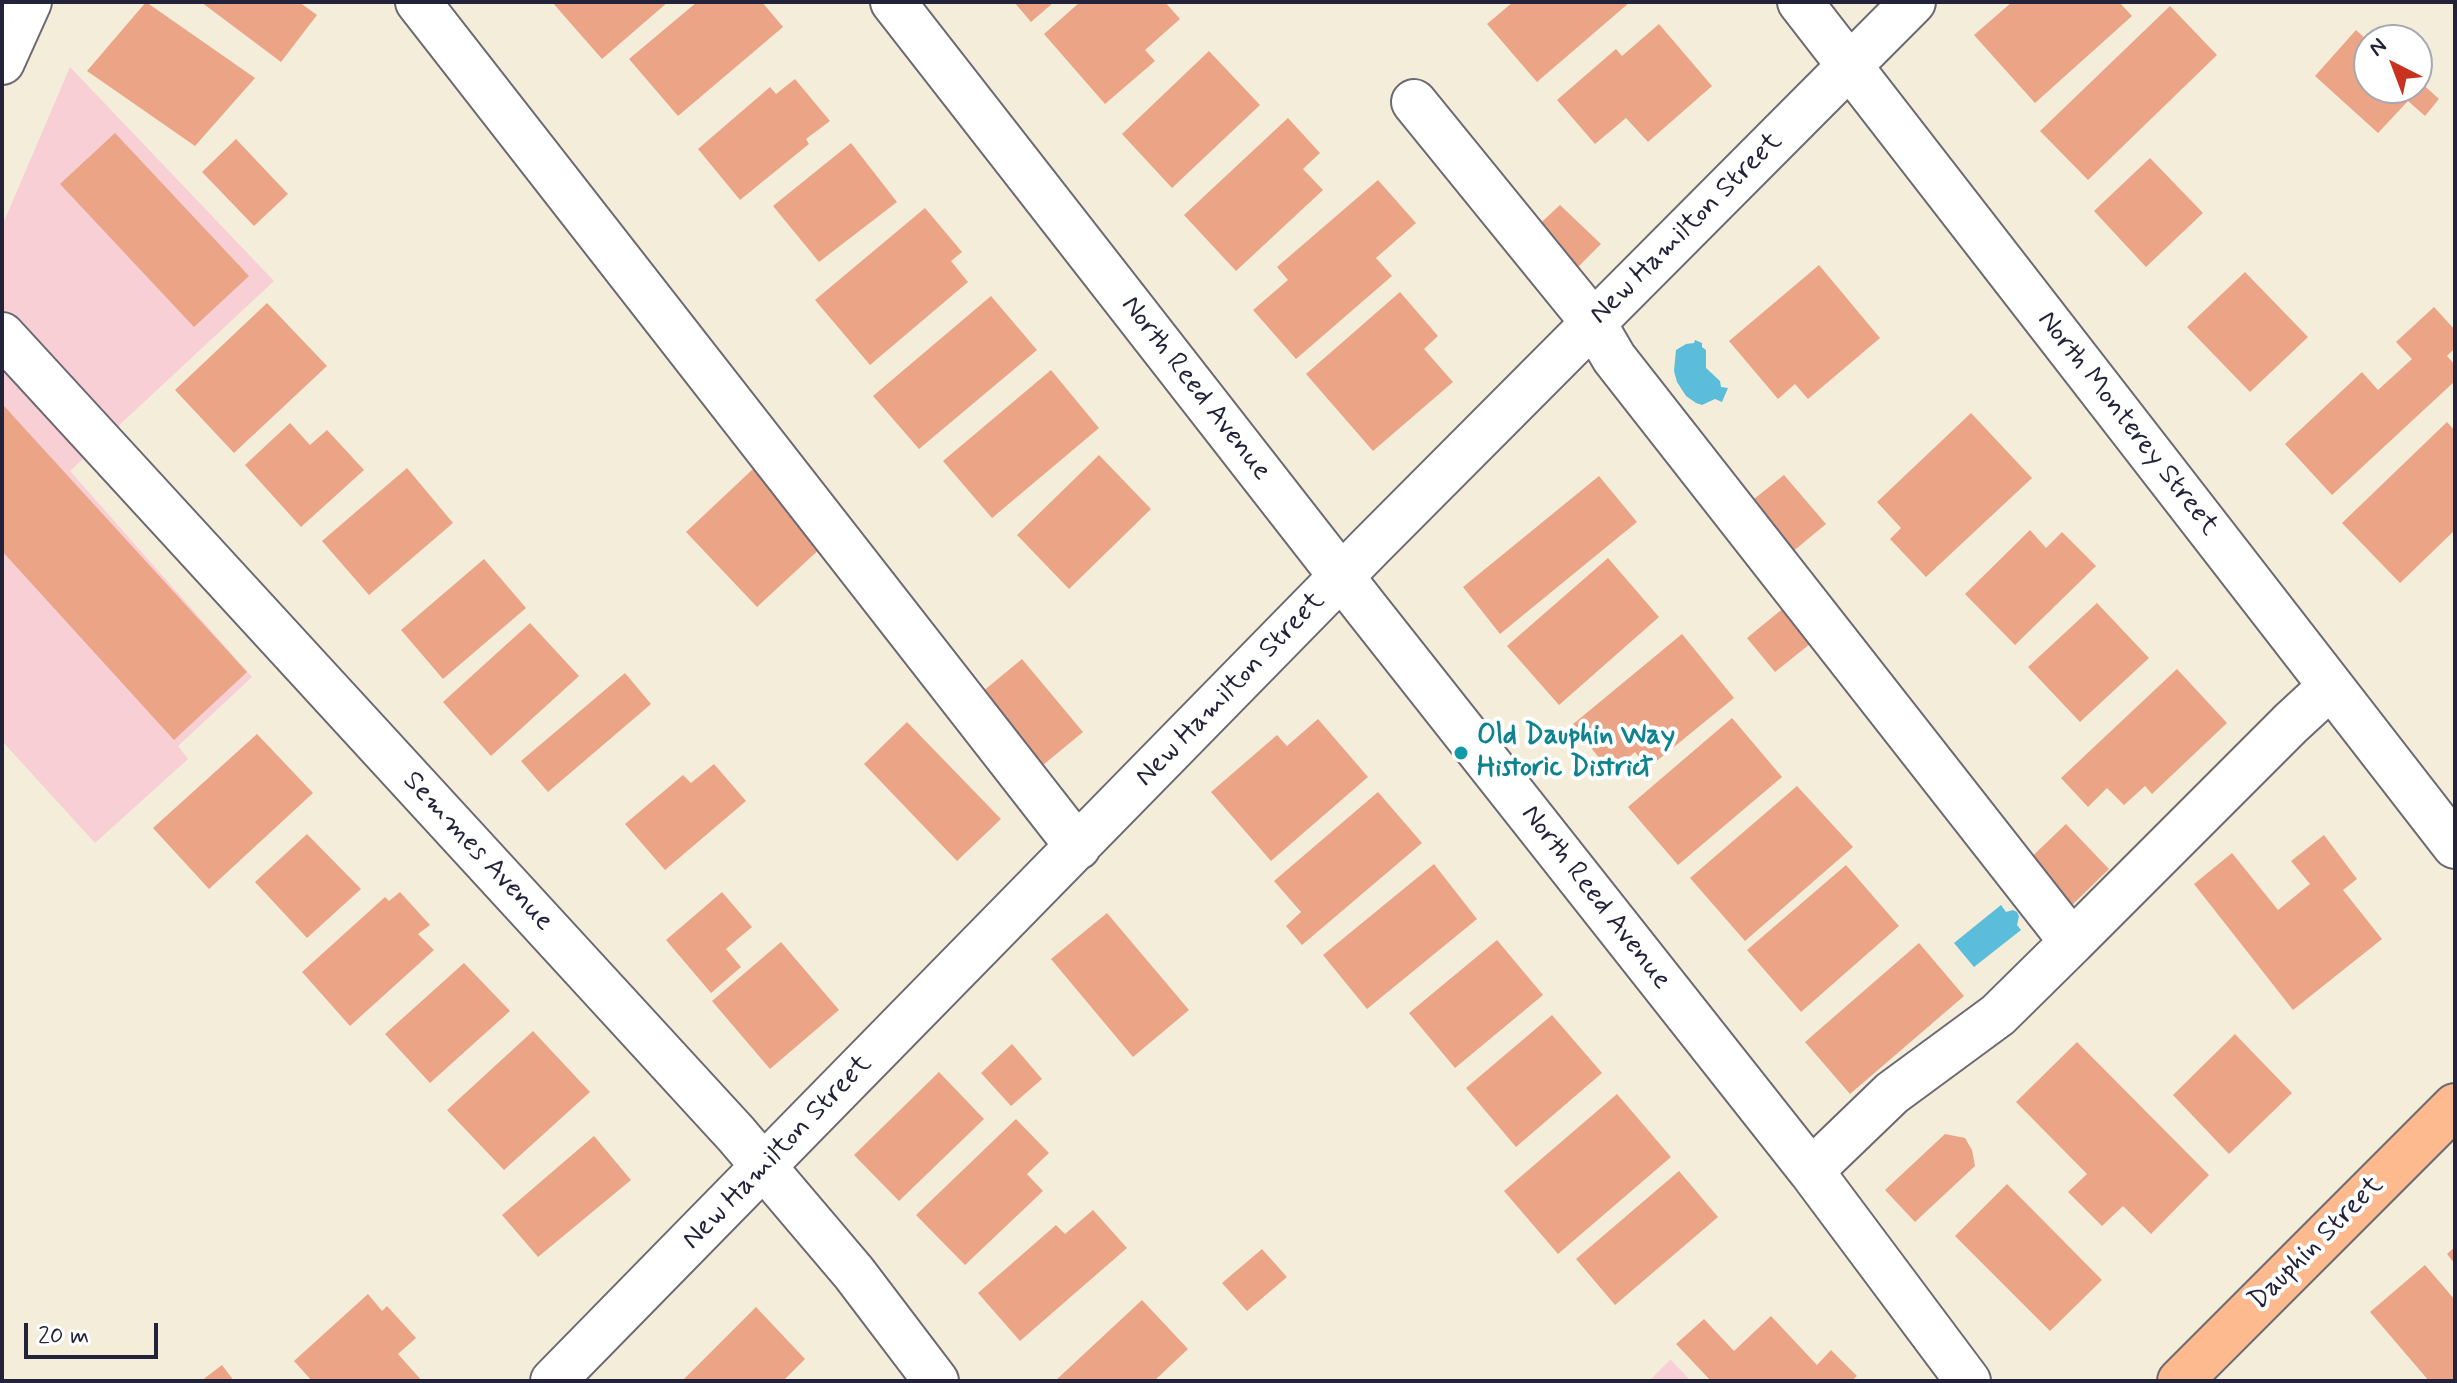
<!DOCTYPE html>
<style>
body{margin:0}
#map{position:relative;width:2457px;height:1383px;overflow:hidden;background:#f4edda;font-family:Mynerve,sans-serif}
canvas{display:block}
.frame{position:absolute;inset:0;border:4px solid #22223b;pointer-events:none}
.north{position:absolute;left:2353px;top:24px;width:80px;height:80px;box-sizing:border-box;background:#fff;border:2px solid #a7a7b1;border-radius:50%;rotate:318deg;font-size:22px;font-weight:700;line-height:32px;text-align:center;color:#22223b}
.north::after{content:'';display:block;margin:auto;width:28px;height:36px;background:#c8321e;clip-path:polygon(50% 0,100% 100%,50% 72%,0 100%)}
.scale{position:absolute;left:24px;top:1323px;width:134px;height:36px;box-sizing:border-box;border:4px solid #22223b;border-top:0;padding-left:10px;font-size:24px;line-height:28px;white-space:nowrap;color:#22223b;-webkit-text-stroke:6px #fff;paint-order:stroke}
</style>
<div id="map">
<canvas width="2457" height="1383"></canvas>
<div class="frame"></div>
<div class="north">N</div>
<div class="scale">20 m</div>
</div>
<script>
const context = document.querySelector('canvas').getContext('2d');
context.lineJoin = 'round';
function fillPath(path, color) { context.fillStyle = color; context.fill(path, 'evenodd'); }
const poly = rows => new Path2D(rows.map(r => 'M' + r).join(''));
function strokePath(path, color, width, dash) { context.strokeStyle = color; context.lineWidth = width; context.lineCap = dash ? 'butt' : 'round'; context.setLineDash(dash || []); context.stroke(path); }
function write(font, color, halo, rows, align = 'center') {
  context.font = font + ' Mynerve,sans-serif'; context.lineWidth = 8; context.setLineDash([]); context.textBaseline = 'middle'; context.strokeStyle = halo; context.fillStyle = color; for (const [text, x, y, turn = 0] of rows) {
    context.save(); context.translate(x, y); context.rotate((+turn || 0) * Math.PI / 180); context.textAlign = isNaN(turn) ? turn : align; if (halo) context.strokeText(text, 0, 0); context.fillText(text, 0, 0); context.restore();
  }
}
fillPath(poly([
 [70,67,274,281,70,471,252,677,178,746,188,759,95,843,2,741,2,226],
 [1671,1360,1691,1381,1649,1381,1670,1360]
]), '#f7cfd5');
fillPath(poly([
 [1695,340,1702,343,1702,347,1706,350,1706,368,1720,381,1721,387,1728,388,1722,402,1715,399,1702,405,1696,403,1686,396,1677,382,1674,371,1676,350,1686,344,1694,343],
 [2001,905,2006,912,2013,910,2017,912,2019,916,2017,925,2021,930,1974,967,1954,943]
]), '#5bbdda');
fillPath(poly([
 [146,2,255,78,195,146,87,71],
 [201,2,299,2,317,15,281,62],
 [552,2,668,2,602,59],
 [697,2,762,2,783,27,678,116,629,59],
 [1014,2,1054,2,1031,22],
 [1080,2,1165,2,1180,19,1145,50,1155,61,1105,104,1044,34],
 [1513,2,1630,2,1537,82,1487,24],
 [2012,2,2119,2,2132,16,2035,103,1974,35],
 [2170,6,2217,55,2088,180,2040,131],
 [1659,24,1712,86,1648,142,1626,118,1595,144,1557,100,1616,49,1622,56],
 [2356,30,2369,42,2369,88,2417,88,2417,79,2439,99,2425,116,2408,101,2378,133,2315,76],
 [1209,51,1260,105,1172,188,1122,134],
 [795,79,830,121,806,139,809,144,740,200,698,149,770,87,776,94],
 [1288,118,1320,153,1303,169,1323,190,1236,271,1184,215],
 [115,133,249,276,194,327,60,184],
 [236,139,288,194,254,226,202,172],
 [851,143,897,202,819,262,773,206],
 [2150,158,2203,213,2146,267,2094,211],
 [1378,180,1416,223,1376,258,1392,276,1296,359,1253,310,1288,280,1277,267],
 [1560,205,1601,244,1572,273,1532,231],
 [925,208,962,252,951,261,968,282,870,365,815,300],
 [1819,265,1880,338,1808,399,1795,384,1778,399,1729,341],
 [2245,272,2308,337,2250,392,2187,327],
 [1400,292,1438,336,1424,349,1453,382,1373,451,1306,374],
 [991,296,1037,350,919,449,873,396],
 [267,303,327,366,234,453,175,390],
 [2434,307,2455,330,2455,348,2447,356,2455,365,2455,381,2332,495,2285,444,2362,372,2378,390,2412,359,2396,342],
 [1051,370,1099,428,992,518,943,461],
 [2,406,4,406,247,672,174,740,2,551],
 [1971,413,2032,478,1926,577,1890,539,1901,528,1877,502],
 [2447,422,2455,431,2455,530,2400,583,2342,523],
 [290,423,310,445,327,430,364,470,301,527,245,465],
 [1099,455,1151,509,1069,589,1017,535],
 [407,468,453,523,369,595,322,541],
 [753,469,824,545,757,607,686,532],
 [1784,475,1826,524,1791,553,1749,503],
 [1599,476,1637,522,1500,634,1463,587],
 [2030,530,2046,548,2062,532,2096,566,2015,645,1965,594],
 [1608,558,1659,617,1559,705,1507,646],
 [484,559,526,608,443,679,401,630],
 [2097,603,2149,658,2080,722,2028,667],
 [1786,606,1815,640,1775,672,1747,638],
 [530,623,579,676,491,756,443,702],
 [1682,634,1734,698,1648,768,1635,752,1611,772,1572,725],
 [1022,659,1083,732,1037,770,976,697],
 [2177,669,2227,723,2152,794,2145,786,2124,805,2107,788,2088,807,2061,778],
 [625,673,651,704,548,792,521,761],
 [1732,718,1782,777,1678,865,1628,807],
 [1318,719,1368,777,1271,861,1211,792,1277,735,1287,746],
 [907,722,1001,819,957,861,864,764],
 [257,734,313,793,209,889,153,828],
 [714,764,746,801,665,870,625,824,683,775,691,783],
 [1797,786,1853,847,1745,941,1690,878],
 [1378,792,1422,843,1302,945,1286,926,1301,912,1274,881],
 [2066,824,2109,869,2064,913,2021,867],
 [307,834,361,889,307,938,255,882],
 [2324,835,2357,879,2343,890,2382,939,2293,1010,2194,884,2232,853,2278,910,2310,884,2291,861],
 [1434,864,1477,919,1367,1009,1323,955],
 [1846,865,1899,926,1801,1012,1747,950],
 [400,892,430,925,418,934,434,950,350,1026,302,972,385,897,389,901],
 [722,892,752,927,726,949,741,967,711,993,666,940],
 [1107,913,1189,1010,1133,1057,1051,959],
 [1497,940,1543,995,1455,1068,1409,1013],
 [781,942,839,1010,770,1069,712,1001],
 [1919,943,1964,996,1850,1094,1805,1042],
 [464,963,510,1011,430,1083,385,1034],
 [1552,1015,1602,1073,1516,1147,1466,1088],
 [533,1031,590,1092,504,1170,447,1110],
 [2235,1034,2292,1093,2229,1154,2173,1095],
 [2077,1042,2209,1175,2151,1234,2123,1206,2102,1226,2068,1192,2087,1174,2016,1102],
 [1012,1044,1042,1079,1011,1106,981,1073],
 [939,1072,984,1119,899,1201,854,1155],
 [1617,1094,1671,1157,1558,1254,1504,1191],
 [1016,1119,1049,1153,1027,1174,1043,1191,965,1265,916,1215],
 [1945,1134,1965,1138,1972,1150,1975,1166,1915,1222,1885,1190],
 [594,1136,631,1180,538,1257,502,1215],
 [1679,1171,1718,1217,1615,1305,1576,1259],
 [2007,1184,2102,1280,2050,1331,1955,1236],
 [1093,1210,1127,1248,1020,1341,978,1293,1056,1225,1065,1234],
 [2455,1247,2455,1264,2447,1254],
 [1262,1249,1287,1277,1247,1311,1222,1283],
 [2425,1265,2455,1300,2455,1381,2429,1381,2370,1312],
 [368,1294,382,1311,387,1306,416,1338,398,1354,422,1381,312,1381,294,1361],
 [1142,1300,1188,1349,1154,1381,1055,1381],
 [756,1307,805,1359,783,1381,682,1381],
 [1771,1316,1817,1365,1831,1350,1857,1376,1851,1381,1711,1381,1676,1344,1704,1319,1734,1351],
 [222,1365,234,1381,201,1381]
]), '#eba486');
const minor = poly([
 [418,2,1078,847],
 [893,2,1366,608,1811,1171,1968,1381],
 [1800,2,2455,846],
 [2,62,29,2],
 [1414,102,1593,322,1614,358,2072,942,2291,723,2330,687],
 [2,335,736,1134,854,1273,936,1381],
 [1811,1171,1892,1093,1998,1015,2072,942],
 [553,1381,1372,545,1913,2]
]);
const major = poly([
 [2180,1381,2455,1106]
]);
strokePath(minor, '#6c6973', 48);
strokePath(major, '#6c6973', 48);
strokePath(minor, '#fff', 44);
strokePath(major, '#fcba8e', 44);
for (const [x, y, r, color] of [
 [1461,753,8,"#0f9aa8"]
]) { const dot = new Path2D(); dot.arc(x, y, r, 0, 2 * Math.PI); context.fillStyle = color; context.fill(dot); strokePath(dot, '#fff', 3); }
write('28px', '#22223b', '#fff', [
 ["New Hamilton Street",1687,229,-45],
 ["North Reed Avenue",1195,389,52],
 ["North Monterey Street",2127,424,52],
 ["New Hamilton Street",1231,690,-46],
 ["Semmes Avenue",477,852,47],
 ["North Reed Avenue",1595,898,52],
 ["New Hamilton Street",778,1153,-46],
 ["Dauphin Street",2317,1244,-45]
]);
write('bold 28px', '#0d838f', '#fff', [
 ["Old Dauphin Way",1477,737],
 ["Historic District",1477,769]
], 'left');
</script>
